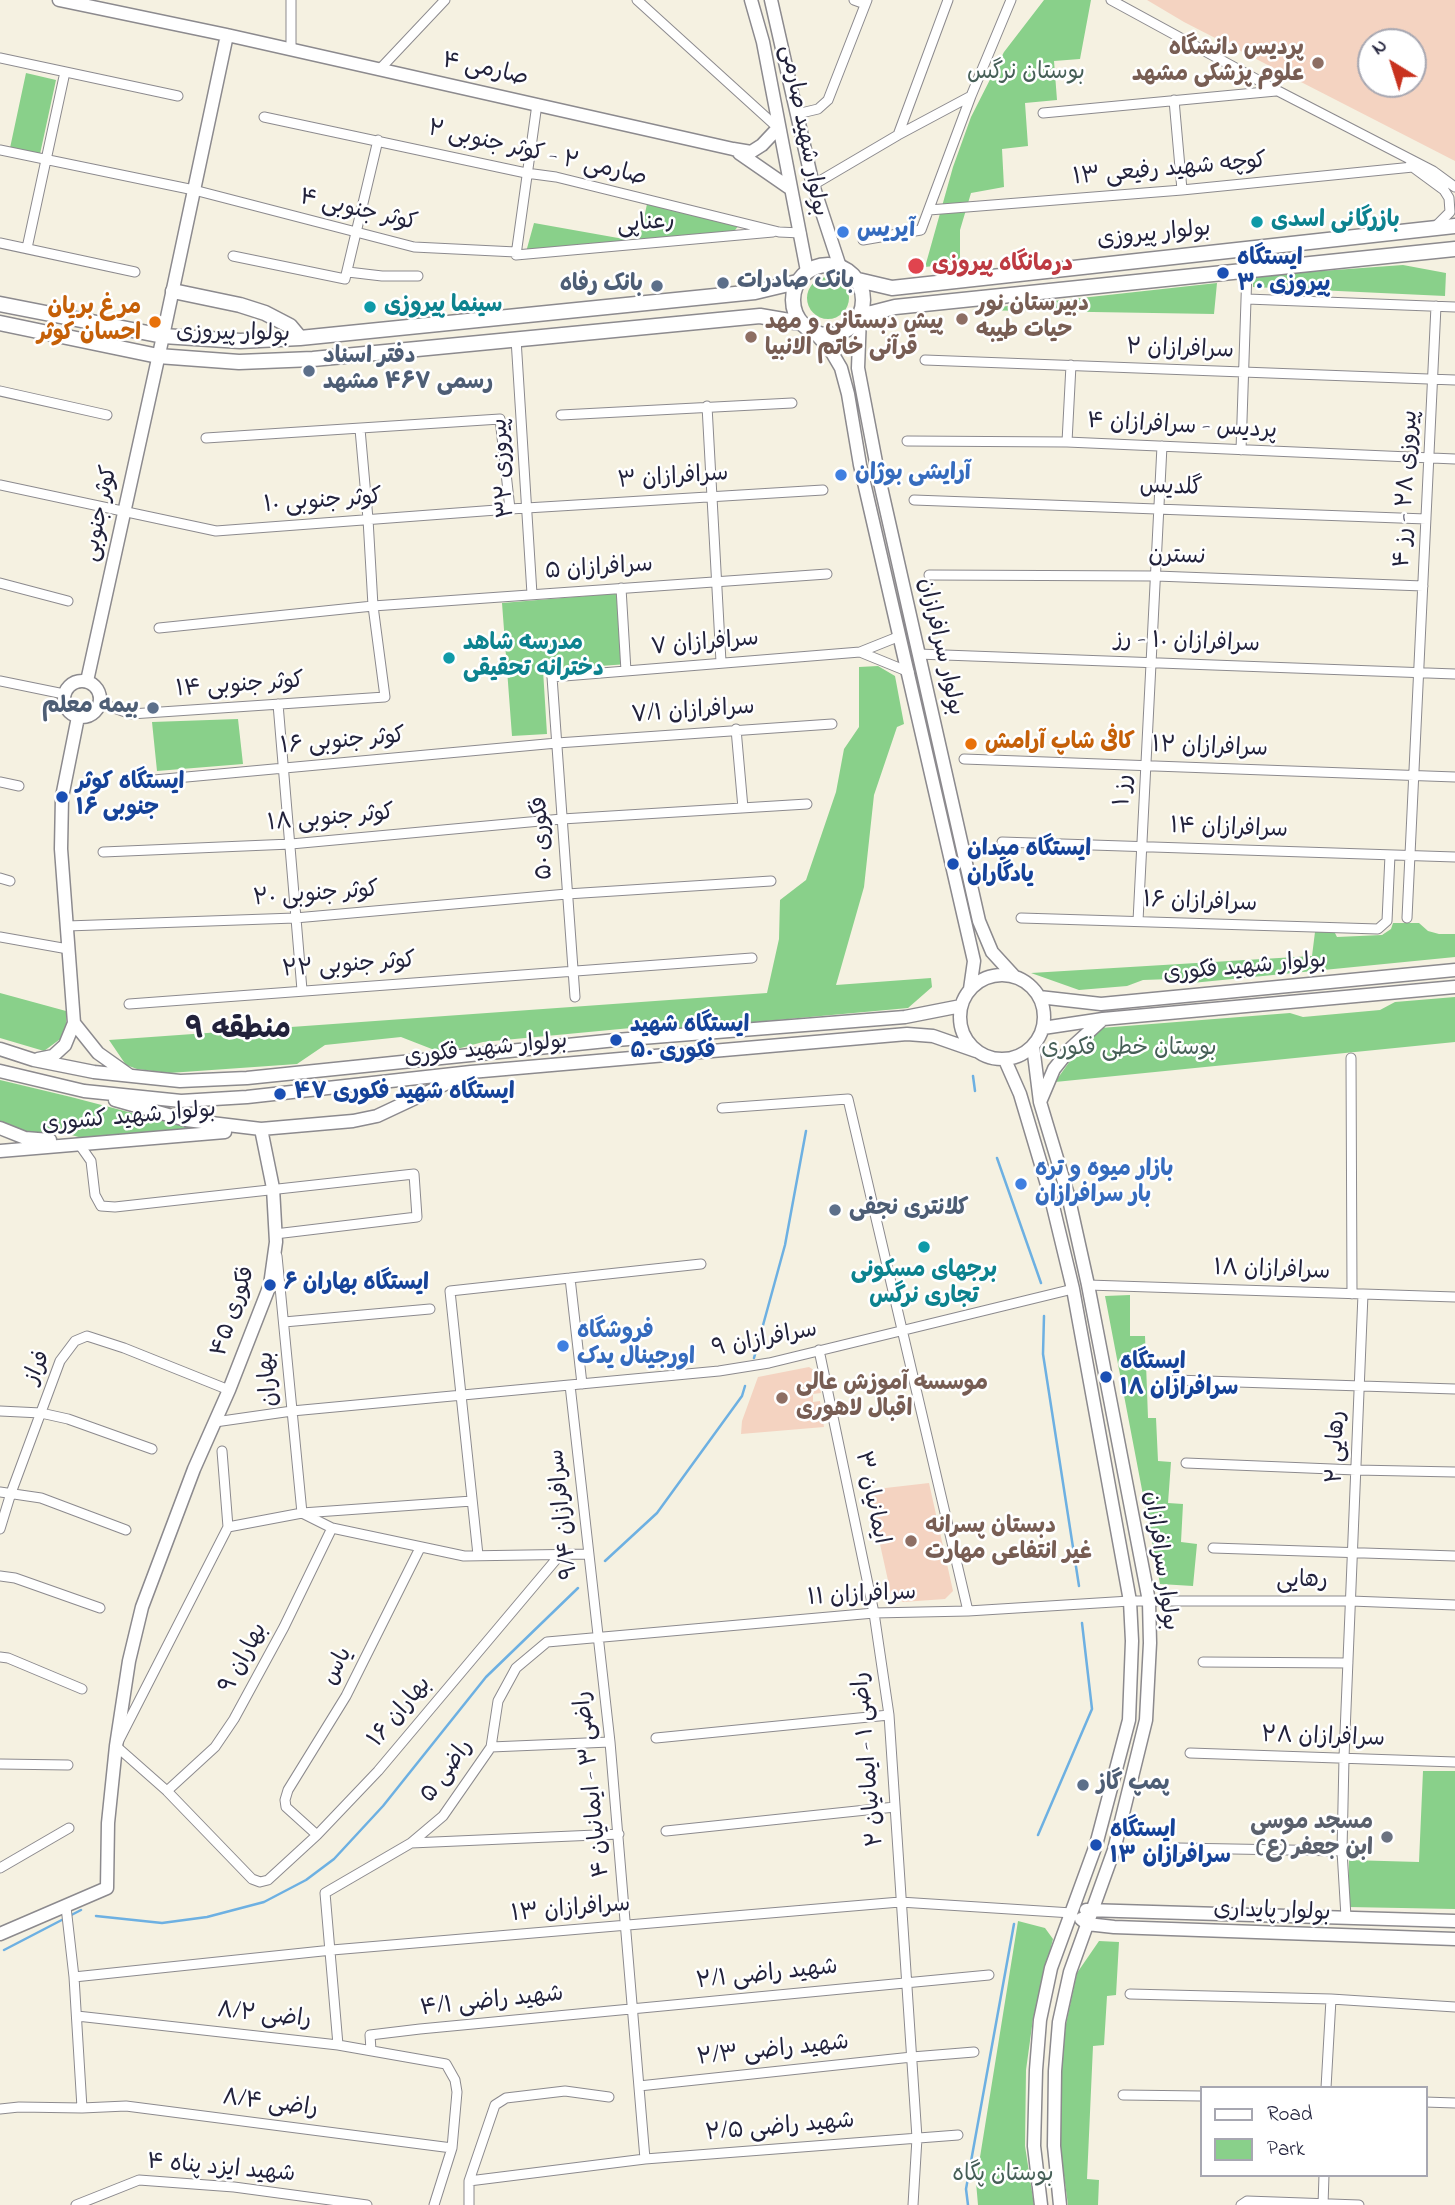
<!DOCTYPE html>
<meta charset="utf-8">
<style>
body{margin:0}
#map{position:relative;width:1455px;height:2205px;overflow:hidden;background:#f5f1e1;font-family:"Indie Flower",sans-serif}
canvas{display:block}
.legend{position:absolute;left:1200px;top:2086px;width:228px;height:91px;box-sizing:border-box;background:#fff;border:2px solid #a7a7b1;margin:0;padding:9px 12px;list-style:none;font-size:21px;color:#22223b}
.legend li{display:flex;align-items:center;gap:14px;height:35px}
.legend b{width:35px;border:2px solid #a7a7b1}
.north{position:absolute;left:1357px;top:28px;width:70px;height:70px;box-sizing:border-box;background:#fff;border:2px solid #a7a7b1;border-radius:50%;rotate:322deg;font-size:19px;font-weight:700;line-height:28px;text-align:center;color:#22223b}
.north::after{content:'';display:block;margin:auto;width:24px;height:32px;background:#c8321e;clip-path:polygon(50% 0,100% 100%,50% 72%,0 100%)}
</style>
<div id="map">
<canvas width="1455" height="2205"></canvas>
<ul class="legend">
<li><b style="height:9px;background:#fff"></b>Road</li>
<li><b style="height:19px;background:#89d08a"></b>Park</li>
</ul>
<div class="north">N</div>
</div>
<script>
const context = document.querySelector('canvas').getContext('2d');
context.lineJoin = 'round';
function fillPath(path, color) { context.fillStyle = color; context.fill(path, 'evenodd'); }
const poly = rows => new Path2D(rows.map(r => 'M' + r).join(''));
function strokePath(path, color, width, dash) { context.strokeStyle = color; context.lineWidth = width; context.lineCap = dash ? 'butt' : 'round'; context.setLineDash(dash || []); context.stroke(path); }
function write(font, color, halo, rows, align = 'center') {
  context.font = font + ' "Indie Flower","Playpen Sans Arabic",sans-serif'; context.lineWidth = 5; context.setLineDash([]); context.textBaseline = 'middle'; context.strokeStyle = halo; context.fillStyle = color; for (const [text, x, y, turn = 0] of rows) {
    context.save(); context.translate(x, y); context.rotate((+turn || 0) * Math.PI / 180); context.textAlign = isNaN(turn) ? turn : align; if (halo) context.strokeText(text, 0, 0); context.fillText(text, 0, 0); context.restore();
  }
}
fillPath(poly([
 [1147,0,1455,0,1455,161,1184,22],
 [1371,42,1413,42,1413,84,1371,84],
 [809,1367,817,1372,821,1393,813,1394,813,1402,820,1401,824,1427,741,1434,742,1421,758,1377],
 [929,1483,953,1591,945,1599,903,1602,891,1594,868,1490]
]), '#f4d3c1');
fillPath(poly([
 [1044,0,1091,0,1080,59,1054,61,1057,100,1025,103,1028,146,1002,149,1004,187,971,193,960,230,960,263,925,267,953,167,971,117,1004,52],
 [26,73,56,80,40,154,10,148],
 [647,204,739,225,732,234,639,242],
 [534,223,635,241,526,252],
 [1403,265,1446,273,1445,296,1253,287,1253,276],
 '807 298a21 21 0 1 1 42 0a21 21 0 1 1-42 0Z',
 [1217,283,1214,314,972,310],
 [622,593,628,664,543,670,547,734,512,736,502,603],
 [878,666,895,676,904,724,897,727,874,795,864,887,836,985,931,978,932,987,908,1008,679,1029,652,1026,483,1042,457,1049,437,1051,401,1037,325,1045,297,1064,169,1073,137,1069,126,1065,109,1040,767,993,779,939,780,900,806,880,836,792,844,749,859,727,859,667],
 [238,719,243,764,157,771,152,722],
 [1393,923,1419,923,1428,931,1439,934,1455,934,1455,957,1192,983,1171,979,1143,980,1127,986,1079,990,1031,973,1312,956,1315,932,1334,931,1337,937,1382,935,1391,929],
 [0,993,66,1011,67,1034,44,1051,0,1038],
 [1455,997,1455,1042,1055,1082,1075,1054,1101,1028,1290,1013,1303,1017,1380,1010,1395,1002],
 [0,1080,71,1097,205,1132,89,1140,68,1134,30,1134,0,1121],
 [1130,1295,1130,1336,1145,1336,1148,1418,1156,1418,1158,1461,1171,1462,1168,1503,1183,1504,1181,1542,1197,1544,1193,1586,1160,1584,1105,1296],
 [1423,1771,1455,1771,1455,1909,1348,1907,1349,1860,1419,1862],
 [1018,1921,1045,1928,1053,1939,1033,2019,1026,2070,1025,2146,1034,2205,978,2205,976,2182],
 [1099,1941,1119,1942,1116,1995,1107,1996,1104,2045,1093,2046,1087,2179,1099,2180,1098,2205,1068,2205,1060,2146,1060,2072,1066,2024,1077,1973]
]), '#89d08a');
strokePath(poly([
 [973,1076,975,1091],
 [997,1158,1041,1283],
 [1044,1316,1043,1354,1079,1586],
 [754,1358,785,1245,806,1131],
 [605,1561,657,1513,742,1396,745,1386],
 [1038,1835,1092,1709,1082,1623],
 [96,1916,162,1923,207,1917,264,1902,306,1880,334,1859,383,1806,486,1677,578,1588],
 [4,1950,81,1910],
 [968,2205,966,2189,1014,1924]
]), '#6db0e2', 2.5);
const street = poly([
 [291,0,291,49],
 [637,0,778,128],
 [854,0,865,4],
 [1111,0,1278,91,1433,171,1455,187],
 [0,58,178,96],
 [379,70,445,0],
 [1174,100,1182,190],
 [537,104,516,255,773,232],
 [1043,113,1276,91],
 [797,114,818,109,828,100,867,0],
 [264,117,526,173,556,177,779,232,801,233],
 [898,135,948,0],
 [0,150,194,190,414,247,516,252],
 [1410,165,1444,190,1449,198,1450,212,1435,227],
 [813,185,898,135,971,96],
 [929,210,1182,190,1413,167],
 [863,240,921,230,971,96,1011,0],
 [0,243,135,272],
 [27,248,65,72],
 [233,256,345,279,378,140],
 [348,272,382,276,418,276],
 [1247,299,1455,307],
 [516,339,532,594],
 [925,360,1455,380],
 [0,391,107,415],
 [707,406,721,662],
 [561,415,792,403],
 [206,438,500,419,510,509],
 [907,441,1067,442,1455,459],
 [1067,442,1071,365],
 [1241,450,1247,270],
 [0,485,216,531,510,509,823,490],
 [914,500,1426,519],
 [929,575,1156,576,1423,586],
 [0,583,68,601],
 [621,588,626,671],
 [159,628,373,606,827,574],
 [860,652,909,672],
 [918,654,1455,674],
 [0,681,64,694],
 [100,703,131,714,385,697,373,606,368,519,360,429],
 [278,704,302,990],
 [736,729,743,808],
 [964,759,1455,777],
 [0,782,19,786],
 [132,782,557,743,832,724],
 [1002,842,1455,857],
 [103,852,291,844,562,819,807,804],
 [0,878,10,881],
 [1021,918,1378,929,1387,921,1390,855],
 [1407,918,1436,306],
 [1138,921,1162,446],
 [67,926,295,918,567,894,771,881],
 [0,937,68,949],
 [575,997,552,677,860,652,900,636],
 [129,1004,752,958],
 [1351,1058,1352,1294],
 [722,1108,848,1099,968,1611],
 [79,1144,91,1161,95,1195,101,1206,115,1207,414,1174,417,1217,275,1234],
 [277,1256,302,1513],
 [1088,1285,1455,1297],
 [284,1322,430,1309],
 [819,1350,874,1613,889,1715,917,2138,913,2205],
 [1175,1380,1455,1389],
 [582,1384,570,1278,701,1264],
 [570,1385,610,1742,645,2159],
 [0,1411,41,1413,68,1419,152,1449],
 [215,1422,292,1411,719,1371,769,1363,1073,1289],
 [222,1451,228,1527,116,1746,167,1791,252,1879,260,1882,268,1880,317,1835,378,1771,559,1556],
 [1186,1463,1356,1470,1455,1472],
 [0,1492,41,1498,126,1530],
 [302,1513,332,1528,464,1556,589,1554],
 [228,1527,302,1513,472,1501],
 [0,1529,11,1493,60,1361,75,1341,87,1336,124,1348,229,1390],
 [1213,1548,1455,1556],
 [478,1555,450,1291,570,1278],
 [0,1576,15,1578,100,1608],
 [0,1657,8,1658,82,1689],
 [1203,1662,1348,1663],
 [656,1738,889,1715],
 [491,1747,610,1742],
 [1190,1753,1455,1762],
 [0,1764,68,1765],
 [167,1791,215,1747,234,1719,284,1627,332,1528],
 [666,1831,895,1807],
 [317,1835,286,1807,285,1800,288,1790,346,1696,420,1548],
 [411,1843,619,1834],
 [1178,1848,1342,1851],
 [0,1868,69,1828],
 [66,1907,74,1977,82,2108],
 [1346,1917,1342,1851,1344,1758,1363,1294],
 [74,1977,332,1950,900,1902,1072,1913],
 [1130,1994,1331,1999,1455,2007],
 [77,2016,338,2045,446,2064,455,2080,457,2092,452,2148,434,2205],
 [338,2045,325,1893,411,1843,443,1816,491,1747,498,1701,516,1668,547,1642,874,1613,968,1611,1130,1601,1351,1601,1455,1605],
 [371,2050,370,2035,420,2029,989,1975],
 [639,2086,912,2057,974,2052],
 [1326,2088,1331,1999],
 [1123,2095,1201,2096],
 [1425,2102,1455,2103],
 [0,2109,19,2107,82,2108,126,2106,452,2148],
 [469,2181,645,2159,958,2135],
 [76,2205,139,2180,234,2187,367,2205],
 [469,2205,469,2181,495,2105,506,2098,565,2091,609,2097],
 [1241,2205,1247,2201,1359,2205],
 [1323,2205,1324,2175]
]);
const secondary = poly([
 [59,0,227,35,733,149,751,152,762,145,778,128],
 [751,0,763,42,807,271],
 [771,0,813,185,840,267],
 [739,153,791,189],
 [860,316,858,368,879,478,979,921,992,952,1014,976],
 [815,333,831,351,841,368,848,394,860,465,974,961,970,989],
 '64 699a18 18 0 1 1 36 0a18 18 0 1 1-36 0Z',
 [87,681,163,336,227,35],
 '960 1017a42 42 0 1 1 84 0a42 42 0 1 1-84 0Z',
 [1039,997,1101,1004,1455,970],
 [74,1023,98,1053,129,1075],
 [1043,1028,1103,1019,1455,987],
 [1033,1046,1040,1102,1068,1195,1088,1285,1149,1601,1150,1643,1146,1720,1114,1850,1070,1972,1059,2022,1055,2071,1054,2146,1060,2205],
 [0,1049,34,1060,94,1072,180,1081,247,1078,616,1040,905,1017,961,1006],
 [38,1059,53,1056,65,1045,74,1023,61,849,62,797,78,717],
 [1005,1060,1020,1094,1051,1198,1073,1289,1130,1601,1132,1641,1129,1720,1096,1845,1051,1968,1040,2020,1036,2070,1034,2146,1041,2205],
 [0,1071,84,1091,181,1101,247,1097,471,1072,907,1034,933,1036,976,1051],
 [115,1100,186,1120,261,1129,353,1121,377,1116,458,1078],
 [1040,1102,1054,1069,1070,1049,1103,1019],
 [0,1128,25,1138,50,1140],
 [0,1151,225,1132],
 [1086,1910,1455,1921],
 [1081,1919,1087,1924,1114,1927,1455,1939],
 [0,1934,107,1888,108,1823,116,1746,129,1661,142,1607,194,1469,229,1390,270,1285,276,1242,273,1188,261,1129]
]);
const primary = poly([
 '793 300a35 35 0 1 1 70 0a35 35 0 1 1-70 0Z',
 [858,280,892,288,1455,226],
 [173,291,240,305,265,313,290,326,300,338],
 [0,304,163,336,240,341,300,338,755,292,797,282],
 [860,316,895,307,1455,249],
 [0,323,158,356,239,362,313,359,760,316,801,323]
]);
strokePath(street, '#8c8a8e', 11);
strokePath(secondary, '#8c8a8e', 15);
strokePath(primary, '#8c8a8e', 17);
strokePath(street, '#fff', 9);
strokePath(secondary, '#fff', 12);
strokePath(primary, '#fff', 14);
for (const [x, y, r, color] of [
 [1318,63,7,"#8d6e63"],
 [1257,222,7,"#0f9aa8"],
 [843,232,7,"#3f7fe0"],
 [916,266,9,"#e0444e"],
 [1223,273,7,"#1a4fb4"],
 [723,283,7,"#5c6f8a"],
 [657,286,7,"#5c6f8a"],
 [370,307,7,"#0f9aa8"],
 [962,319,7,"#8d6e63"],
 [155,322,7,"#e8710a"],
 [751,337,7,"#8d6e63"],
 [309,371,7,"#5c6f8a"],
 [841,475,7,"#3f7fe0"],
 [449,658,7,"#0f9aa8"],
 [153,708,7,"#5c6f8a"],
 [971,744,7,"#e8710a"],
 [62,797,7,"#1a4fb4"],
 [953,864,7,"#1a4fb4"],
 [616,1040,7,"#1a4fb4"],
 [280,1094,7,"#1a4fb4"],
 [1021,1184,7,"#3f7fe0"],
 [835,1210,7,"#5c6f8a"],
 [924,1247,7,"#0f9aa8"],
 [270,1285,7,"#1a4fb4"],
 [563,1346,7,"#3f7fe0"],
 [1106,1377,7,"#1a4fb4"],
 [782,1398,7,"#8d6e63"],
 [911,1541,7,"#8d6e63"],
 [1083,1785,7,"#5c6f8a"],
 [1387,1837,7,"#6b7280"],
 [1096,1845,7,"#1a4fb4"]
]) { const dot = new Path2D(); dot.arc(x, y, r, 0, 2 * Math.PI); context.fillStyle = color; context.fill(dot); strokePath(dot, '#fff', 2.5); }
write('bold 23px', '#785e54', '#fff', [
 ["پردیس دانشگاه",1304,50,"right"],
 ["علوم پزشکی مشهد",1304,76,"right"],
 ["دبیرستان نور",976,306],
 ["حیات طیبه",976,332],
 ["پیش دبستانی و مهد",765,324],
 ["قرآنی خاتم الانبیا",765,350],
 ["موسسه آموزش عالی",796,1385],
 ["اقبال لاهوری",796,1411],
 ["دبستان پسرانه",925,1528],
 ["غیر انتفاعی مهارت",925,1554]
], 'left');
write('23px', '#22223b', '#fff', [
 ["صارمی ۴",485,71,12],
 ["بولوار شهید صارمی",802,131,79],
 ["صارمی ۲ - کوثر جنوبی ۲",537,155,13],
 ["کوچه شهید رفیعی ۱۳",1170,171,-5],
 ["کوثر جنوبی ۴",358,212,13],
 ["رعناپی",646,225,-5],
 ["بولوار پیروزی",1154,236,-6],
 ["بولوار پیروزی",233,335,1],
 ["سرافرازان ۲",1180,351,2],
 ["پردیس - سرافرازان ۴",1182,428,3],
 ["پیروزی ۳۲",505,468,-94],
 ["سرافرازان ۳",673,479,-4],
 ["گلدیس",1171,489,2],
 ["پیروزی ۲۸ - رز ۴",1408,489,-87],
 ["کوثر جنوبی ۱۰",323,503,-4],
 ["کوثر جنوبی",102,514,-78],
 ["نسترن",1177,558,2],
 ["سرافرازان ۵",599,570,-4],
 ["سرافرازان ۱۰ - رز",1187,644,2],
 ["سرافرازان ۷",705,645,-5],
 ["بولوار سرافرازان",939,647,77],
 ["کوثر جنوبی ۱۴",240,687,-4],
 ["سرافرازان ۷/۱",693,713,-4],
 ["کوثر جنوبی ۱۶",343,743,-5],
 ["سرافرازان ۱۲",1210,749,2],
 ["رز ۱",1125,790,-87],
 ["کوثر جنوبی ۱۸",331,820,-5],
 ["سرافرازان ۱۴",1229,830,2],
 ["فکوری ۵۰",544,838,-94],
 ["کوثر جنوبی ۲۰",316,896,-4],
 ["سرافرازان ۱۶",1200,904,2],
 ["کوثر جنوبی ۲۲",349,967,-4],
 ["بولوار شهید فکوری",1245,969,-5],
 ["بولوار شهید فکوری",486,1051,-6],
 ["بولوار شهید کشوری",129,1119,-5],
 ["سرافرازان ۱۸",1272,1272,2],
 ["فکوری ۴۵",235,1312,-71],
 ["سرافرازان ۹",765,1341,-11],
 ["فراز",39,1368,-66],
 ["بهاران",270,1379,-95],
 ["رهایی ۲",1338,1447,-88],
 ["ایمانیان ۳",870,1498,78],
 ["سرافرازان ۹/۴",565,1514,-96],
 ["بولوار سرافرازان",1159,1561,82],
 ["رهایی",1302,1582],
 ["سرافرازان ۱۱",862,1597,-3],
 ["بهاران ۹",245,1659,-62],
 ["یاس",339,1667,-63],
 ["بهاران ۱۶",401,1713,-50],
 ["سرافرازان ۲۸",1323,1739,2],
 ["راضی ۱ - ایمانیان ۲",870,1759,-95],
 ["راضی ۵",448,1772,-54],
 ["راضی ۳ - ایمانیان ۴",594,1784,-96],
 ["سرافرازان ۱۳",571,1911,-5],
 ["بولوار پایداری",1272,1913,2],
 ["شهید راضی ۲/۱",767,1976,-6],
 ["شهید راضی ۴/۱",492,2003,-6],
 ["راضی ۸/۲",264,2017,6],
 ["شهید راضی ۲/۳",773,2052,-6],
 ["راضی ۸/۴",270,2105,7],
 ["شهید راضی ۲/۵",780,2129,-5],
 ["شهید ایزد پناه ۴",221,2170,5]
]);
write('23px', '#465f57', '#fff', [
 ["بوستان نرگس",1026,74],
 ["بوستان خطی فکوری",1129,1050],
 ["بوستان پگاه",1003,2176]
]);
write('bold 23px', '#0d838f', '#fff', [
 ["بازرگانی اسدی",1271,222],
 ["سینما پیروزی",384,307],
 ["مدرسه شاهد",463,645],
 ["دخترانه تحقیقی",463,671],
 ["برجهای مسکونی",924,1272,"center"],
 ["تجاری نرگس",924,1298,"center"]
], 'left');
write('bold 23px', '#366cbe', '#fff', [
 ["آیریس",857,232],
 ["آرایشی بوژان",855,475],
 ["بازار میوه و تره",1035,1171],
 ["بار سرافرازان",1035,1197],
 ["فروشگاه",577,1333],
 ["اورجینال یدک",577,1359]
], 'left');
write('bold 23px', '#164399', '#fff', [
 ["ایستگاه",1237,260],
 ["پیروزی ۳۰",1237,286],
 ["ایستگاه کوثر",76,784],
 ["جنوبی ۱۶",76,810],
 ["ایستگاه میدان",967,851],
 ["یادگاران",967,877],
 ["ایستگاه شهید",630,1027],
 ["فکوری ۵۰",630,1053],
 ["ایستگاه شهید فکوری ۴۷",294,1094],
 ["ایستگاه بهاران ۶",284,1285],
 ["ایستگاه",1120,1364],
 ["سرافرازان ۱۸",1120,1390],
 ["ایستگاه",1110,1832],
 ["سرافرازان ۱۳",1110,1858]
], 'left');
write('bold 23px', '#be3a42', '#fff', [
 ["درمانگاه پیروزی",932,266]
], 'left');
write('bold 23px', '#4e5e75', '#fff', [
 ["بانک صادرات",737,283],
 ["بانک رفاه",643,286,"right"],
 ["دفتر اسناد",323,358],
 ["رسمی ۴۶۷ مشهد",323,384],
 ["بیمه معلم",139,708,"right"],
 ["کلانتری نجفی",849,1210],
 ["پمپ گاز",1097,1785]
], 'left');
write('bold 23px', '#c56008', '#fff', [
 ["مرغ بریان",141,309],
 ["احسان کوثر",141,335],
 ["کافی شاپ آرامش",985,744,"left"]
], 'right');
write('bold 23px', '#5b616d', '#fff', [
 ["مسجد موسی",1373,1824],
 ["ابن جعفر (ع)",1373,1850]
], 'right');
write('bold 30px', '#22223b', '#fff', [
 ["منطقه ۹",238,1032]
]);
</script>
